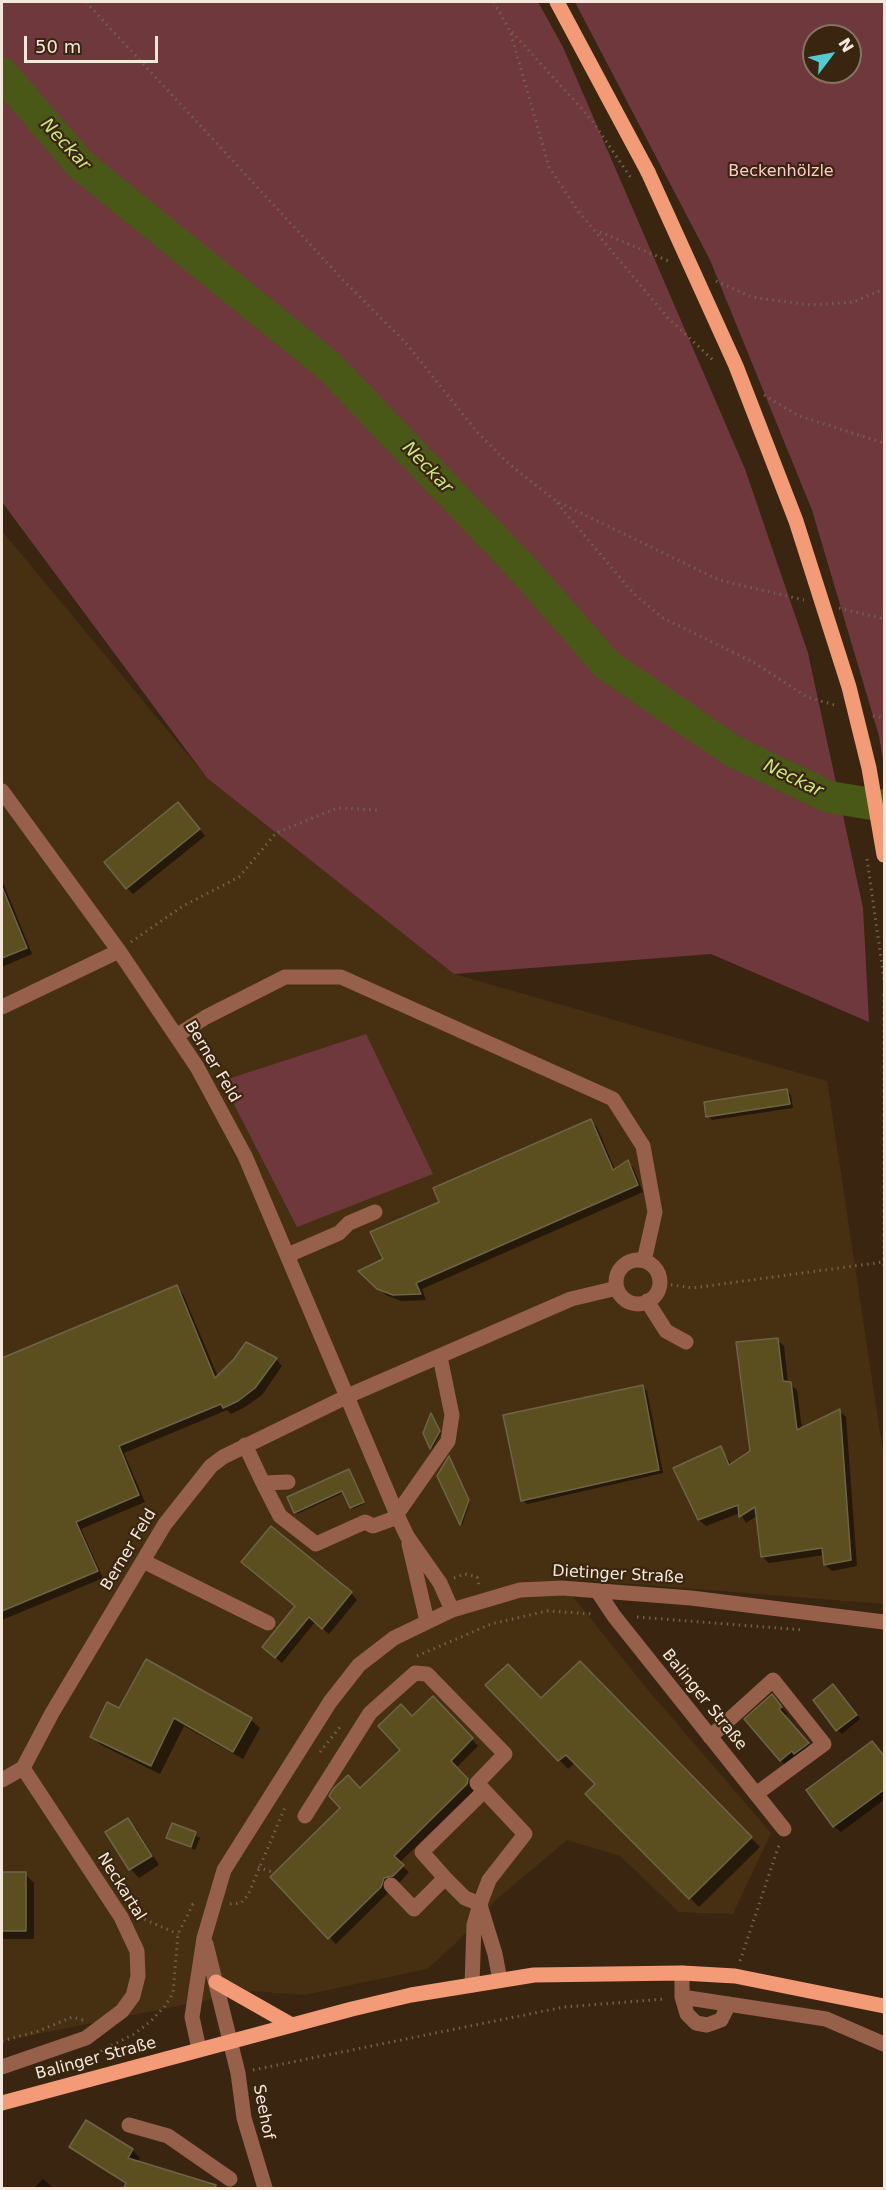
<!DOCTYPE html>
<meta charset="utf-8">
<style>
body{margin:0}
#map{position:relative;width:886px;height:2190px;overflow:hidden;background:#3a2610;font-family:"DejaVu Sans",sans-serif}
canvas{display:block}
.frame{position:absolute;inset:0;border:3px solid #f5e8db;pointer-events:none}
.north{position:absolute;left:802px;top:24px;width:60px;height:60px;box-sizing:border-box;background:#3a2610;border:2px solid #857461;border-radius:50%;rotate:58deg;font-size:16px;font-weight:700;line-height:24px;text-align:center;color:#f5e8db}
.north::after{content:'';display:block;margin:auto;width:21px;height:27px;background:#51ccd4;clip-path:polygon(50% 0,100% 100%,50% 72%,0 100%)}
.scale{position:absolute;left:24px;top:36px;width:134px;height:27px;box-sizing:border-box;border:3px solid #f5e8db;border-top:0;padding-left:8px;font-size:18px;line-height:21px;white-space:nowrap;color:#f5e8db;-webkit-text-stroke:4px #3a2610;paint-order:stroke}
</style>
<div id="map">
<canvas width="886" height="2190"></canvas>
<div class="frame"></div>
<div class="north">N</div>
<div class="scale">50 m</div>
</div>
<script>
const context = document.querySelector('canvas').getContext('2d');
context.lineJoin = 'round';
function fillPath(path, color) { context.fillStyle = color; context.fill(path, 'evenodd'); }
const poly = rows => new Path2D(rows.map(r => 'M' + r).join(''));
function strokePath(path, color, width, dash) { context.strokeStyle = color; context.lineWidth = width; context.lineCap = dash ? 'butt' : 'round'; context.setLineDash(dash || []); context.stroke(path); }
function write(font, color, halo, rows, align = 'center') {
  context.font = font + ' "DejaVu Sans",sans-serif'; context.lineWidth = 4.5; context.setLineDash([]); context.textBaseline = 'middle'; context.strokeStyle = halo; context.fillStyle = color; for (const [text, x, y, turn = 0] of rows) {
    context.save(); context.translate(x, y); context.rotate((+turn || 0) * Math.PI / 180); context.textAlign = isNaN(turn) ? turn : align; if (halo) context.strokeText(text, 0, 0); context.fillText(text, 0, 0); context.restore();
  }
}
fillPath(poly([
 [2,531,207,778,454,974,827,1081,884,1459,884,1604,558,1578,648,1690,771,1833,733,1914,679,1912,620,1856,567,1840,497,1899,455,1944,427,1969,304,1995,253,1991,2,2041]
]), '#472f12');
fillPath(poly([
 [2,2,538,2,563,47,745,469,808,653,863,908,869,1022,711,954,454,974,207,778,2,502],
 [575,2,884,2,884,766,879,736,812,510,710,260],
 [814,36,850,36,850,72,814,72],
 [366,1034,433,1174,297,1227,222,1081]
]), '#6f383d');
fillPath(poly([
 [184,810,205,836,133,894,127,888],
 [2,880,32,954,2,967],
 [787,1091,791,1095,793,1108,712,1120,708,1116],
 [590,1121,597,1127,615,1170,628,1162,634,1169,643,1192,422,1289,426,1300,401,1301,386,1295,360,1271,385,1260,441,1203],
 [176,1287,183,1294,218,1377,276,1359,282,1366,262,1395,245,1407,231,1414,227,1410,124,1453,145,1502,81,1529,103,1578,2,1620,2,1360],
 [777,1340,784,1346,788,1383,797,1390,802,1429,839,1411,846,1417,857,1566,832,1571,825,1565,824,1555,769,1563,762,1556,757,1516,746,1523,740,1513,706,1526,699,1520,675,1469,720,1448,732,1465,752,1452],
 [643,1387,647,1391,663,1473,527,1504,523,1500],
 [433,1416,441,1434,432,1449,425,1433],
 [450,1459,470,1502,462,1525,439,1476],
 [350,1472,364,1504,353,1509,345,1492,297,1514,296,1512],
 [351,1593,357,1600,329,1634,315,1622,282,1663,270,1653,297,1607],
 [147,1661,251,1720,260,1728,243,1759,184,1726,160,1774,101,1745,92,1736,120,1710],
 [580,1663,760,1847,699,1907,587,1794,597,1784,576,1762,568,1769,487,1685,541,1700],
 [837,1690,860,1719,842,1734,838,1730],
 [433,1698,478,1746,456,1768,474,1787,474,1791,399,1863,409,1872,400,1882,390,1885,388,1893,336,1944,272,1877,402,1750,412,1718],
 [778,1703,787,1714,784,1716,814,1750,787,1767,746,1719],
 [884,1757,884,1800,841,1832,834,1826],
 [127,1820,136,1828,159,1865,139,1878,131,1869,107,1832],
 [172,1825,200,1838,195,1850,167,1837],
 [2,1874,25,1874,34,1883,34,1939,2,1939],
 [87,2122,132,2150,140,2158,137,2162,202,2188,125,2188,127,2185,71,2147],
 [43,2179,53,2188,34,2188]
]), '#0007');
strokePath(poly([
 [2,73,81,165,330,367,526,572,607,665,733,751,829,797,884,806]
]), '#495817', 32);
const building = poly([
 [178,802,200,829,126,889,104,862,178,802],
 [2,887,27,948,2,958,2,887],
 [787,1089,790,1104,706,1117,704,1102,787,1089],
 [591,1119,613,1170,628,1160,638,1185,416,1283,421,1294,393,1295,377,1289,358,1271,383,1259,370,1232,439,1202,433,1188,591,1119],
 [177,1285,215,1378,234,1359,246,1342,277,1358,255,1388,238,1401,223,1408,221,1404,119,1446,139,1495,76,1522,98,1571,2,1611,2,1358,177,1285],
 [778,1338,783,1381,791,1382,797,1430,840,1409,851,1560,824,1565,822,1548,761,1557,755,1507,739,1517,738,1505,698,1520,673,1468,721,1446,729,1465,750,1451,736,1342,778,1338],
 [643,1385,659,1470,521,1501,503,1415,643,1385],
 [431,1413,440,1431,430,1449,423,1433,431,1413],
 [449,1456,469,1500,460,1525,437,1476,449,1456],
 [349,1469,364,1502,350,1508,342,1491,294,1513,287,1497,349,1469],
 [271,1526,352,1592,322,1629,309,1617,275,1658,262,1647,295,1606,241,1562,271,1526],
 [146,1659,252,1718,233,1752,174,1718,151,1766,90,1737,107,1702,119,1708,146,1659],
 [580,1661,752,1837,689,1899,585,1794,595,1784,566,1755,558,1761,485,1685,508,1664,541,1698,580,1661],
 [833,1684,857,1715,836,1731,813,1700,833,1684],
 [772,1694,782,1707,779,1709,809,1743,794,1754,792,1751,780,1761,744,1719,772,1694],
 [433,1696,473,1738,451,1761,468,1779,467,1784,394,1856,404,1865,393,1876,384,1878,381,1887,328,1939,270,1877,340,1808,329,1796,334,1788,348,1775,360,1788,400,1750,378,1726,401,1704,412,1716,433,1696],
 [872,1741,885,1757,885,1789,833,1827,806,1790,872,1741],
 [128,1818,152,1856,129,1870,105,1832,128,1818],
 [172,1823,196,1832,191,1847,166,1838,172,1823],
 [2,1872,26,1872,26,1931,2,1931,2,1872],
 [86,2120,133,2149,128,2158,216,2185,215,2188,124,2188,126,2183,69,2147,86,2120]
]);
fillPath(building, '#5b4f1f');
strokePath(building, '#6d6547', 1.5);
strokePath(poly([
 [86,2,343,280,405,342,478,433,509,464,556,501,719,580,804,600],
 [494,2,510,31,549,167,578,211,668,318,714,361],
 [512,32,591,119,631,178],
 [600,232,671,262],
 [716,281,752,297,810,305,853,302,884,289],
 [764,395,799,416,884,443],
 [557,503,634,594,663,618,753,662,807,697,838,706],
 [839,608,884,619],
 [873,716,884,718],
 [131,942,183,906,239,877,276,833,337,808,377,810],
 [884,994,884,1267],
 [659,1283,693,1288,883,1262],
 [454,1578,465,1574,477,1577,479,1585],
 [637,1617,804,1630],
 [417,1656,491,1624,547,1611,594,1614],
 [320,1752,340,1727],
 [258,1867,272,1872],
 [230,1904,241,1903,248,1895,286,1805],
 [139,1917,178,1934],
 [740,1961,779,1845],
 [2,2041,39,2031,72,2017,83,2020],
 [74,2065,134,2034,150,2022,165,2006,173,1993,178,1934,193,1904,197,1904],
 [253,2070,564,2007,665,1999]
]), '#72604d', 3, [1.5, 4.5]);
strokePath(poly([
 [2,791,119,951,197,1067,245,1156,398,1517,407,1536,440,1583,452,1610],
 [2,1007,119,951],
 [176,1036,206,1017,285,977,341,977,613,1099,643,1146,655,1212,644,1261],
 [288,1255,339,1233,349,1223,375,1212],
 '616 1282a22 22 0 1 1 44 0a22 22 0 1 1-44 0Z',
 [647,1301,666,1331,686,1342],
 [245,1445,263,1483,288,1482],
 [263,1483,280,1516,316,1544,365,1522,373,1526,398,1517],
 [397,1514,448,1441,452,1415,440,1357],
 [409,1544,427,1621],
 [143,1561,268,1623],
 [598,1592,614,1616,784,1829],
 [710,1737,773,1680,824,1744,756,1794],
 [2,1780,23,1768,52,1713,165,1524,211,1466,223,1457,350,1395,571,1299,617,1288],
 [305,1816,370,1713,415,1673,427,1674,505,1754,477,1783,525,1834,489,1880,480,1904,474,1925,472,1985],
 [445,1878,422,1852,484,1791],
 [391,1885,414,1909,445,1878,465,1898,480,1904],
 [480,1905,495,1954,500,1980],
 [206,1944,238,2073,244,2118,265,2188],
 [682,1973,682,1997,687,2014,696,2023,707,2025,721,2020,729,2004],
 [682,1997,826,2019,884,2044],
 [199,2049,192,2017,204,1938,224,1870,330,1702,359,1665,394,1638,452,1610,520,1590,562,1588,691,1598,884,1622],
 [2,2067,86,2038,122,2011,133,1996,138,1976,137,1951,121,1917,23,1768],
 [129,2125,168,2136,230,2179]
]), '#96604b', 15);
strokePath(poly([
 [557,2,648,172],
 [216,1982,290,2024],
 [2,2103,352,2009,411,1995,534,1975,682,1973,735,1976,884,2006]
]), '#f39a77', 15);
strokePath(poly([
 [867,859,884,979]
]), '#72604d', 3, [1.5, 4.5]);
strokePath(poly([
 [648,172,736,366,796,521,849,687,869,768,884,855]
]), '#f39a77', 15);
write('16px', '#fdcbcd', '#3a2610', [
 ["Beckenhölzle",781,172]
]);
write('16px', '#f5e8db', '#3a2610', [
 ["Berner Feld",212,1062,59],
 ["Berner Feld",129,1550,-59],
 ["Dietinger Straße",618,1575,3],
 ["Balinger Straße",704,1700,51],
 ["Neckartal",121,1887,58],
 ["Balinger Straße",96,2059,-15],
 ["Seehof",263,2112,79]
]);
write('italic 18px', '#cbe978', '#3a2610', [
 ["Neckar",65,145,47],
 ["Neckar",427,468,46],
 ["Neckar",793,779,26]
]);
</script>
